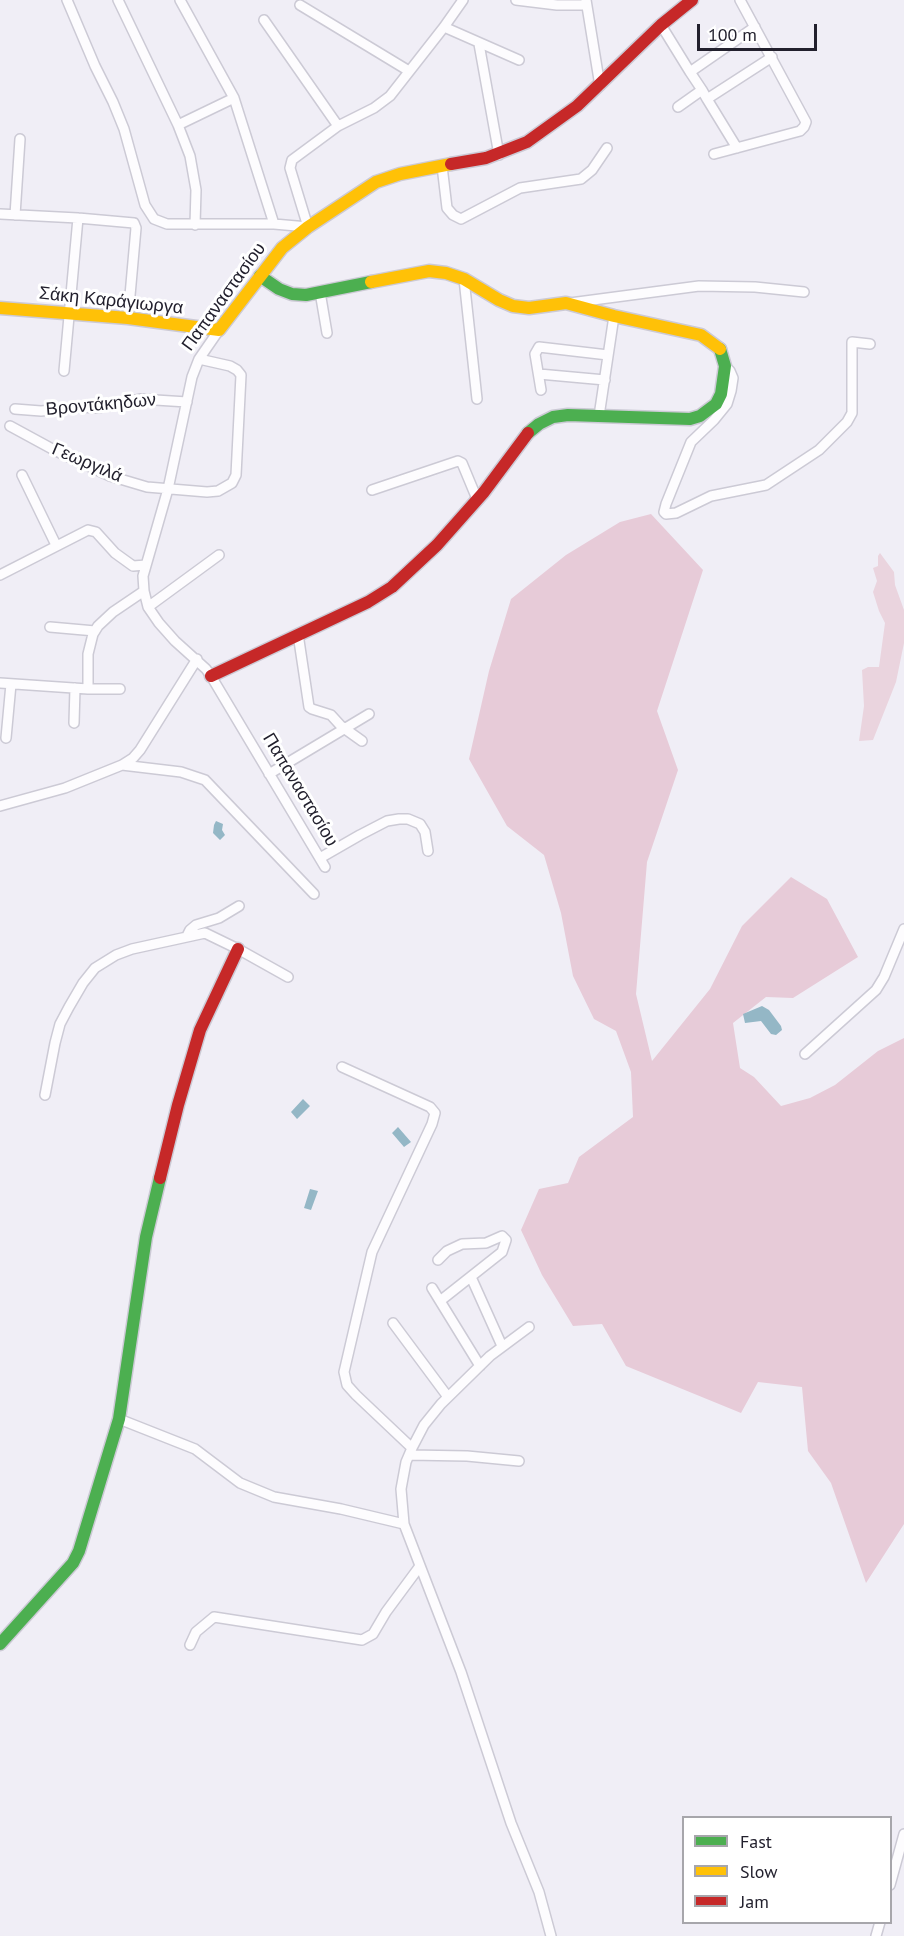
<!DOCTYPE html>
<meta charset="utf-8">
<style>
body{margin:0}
#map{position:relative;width:904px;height:1936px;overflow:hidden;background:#f0eef6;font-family:"PT Sans",sans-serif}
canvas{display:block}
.legend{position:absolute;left:682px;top:1816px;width:210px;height:108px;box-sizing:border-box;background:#fff;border:2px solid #a7a6ab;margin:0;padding:8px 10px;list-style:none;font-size:18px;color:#22202d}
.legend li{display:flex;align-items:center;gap:12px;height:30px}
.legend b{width:30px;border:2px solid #a7a6ab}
.scale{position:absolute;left:697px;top:24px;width:120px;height:27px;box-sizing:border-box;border:3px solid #22202d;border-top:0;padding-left:8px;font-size:18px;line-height:21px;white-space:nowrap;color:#22202d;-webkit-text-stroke:4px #fff;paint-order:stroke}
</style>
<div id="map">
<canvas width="904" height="1936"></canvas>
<ul class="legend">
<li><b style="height:8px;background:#4caf50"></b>Fast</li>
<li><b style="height:8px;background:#ffc107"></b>Slow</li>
<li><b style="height:8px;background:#c62828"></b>Jam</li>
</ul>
<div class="scale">100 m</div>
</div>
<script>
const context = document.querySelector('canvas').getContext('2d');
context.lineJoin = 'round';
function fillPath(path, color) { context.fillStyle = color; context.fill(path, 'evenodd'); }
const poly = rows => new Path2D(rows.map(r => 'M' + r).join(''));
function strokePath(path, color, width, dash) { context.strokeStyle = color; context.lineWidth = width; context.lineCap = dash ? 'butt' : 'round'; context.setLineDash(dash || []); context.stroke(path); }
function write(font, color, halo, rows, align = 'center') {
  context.font = font + ' "PT Sans",sans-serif'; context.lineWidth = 6; context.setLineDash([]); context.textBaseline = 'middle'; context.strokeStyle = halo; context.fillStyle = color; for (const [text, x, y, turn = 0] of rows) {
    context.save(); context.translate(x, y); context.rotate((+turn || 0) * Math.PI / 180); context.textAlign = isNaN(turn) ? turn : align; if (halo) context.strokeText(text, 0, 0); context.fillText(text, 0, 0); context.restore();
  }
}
fillPath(poly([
 [880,553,894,572,895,585,904,610,904,643,896,682,873,740,859,741,864,706,862,670,868,667,879,667,885,623,879,611,873,592,877,581,873,568,878,566,878,556]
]), '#ead4de');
fillPath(poly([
 [651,514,703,570,657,711,678,770,647,862,636,994,652,1061,710,989,742,926,791,877,827,899,858,957,793,998,766,997,733,1023,740,1068,754,1077,781,1106,810,1098,835,1085,878,1051,904,1038,904,1524,866,1583,831,1483,808,1451,802,1387,758,1382,741,1413,626,1366,602,1324,573,1326,542,1275,521,1230,539,1189,568,1183,579,1157,633,1117,631,1072,616,1031,594,1019,573,976,561,913,544,855,507,826,469,759,489,671,511,599,566,555,620,522]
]), '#e7cbd8');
fillPath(poly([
 [216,821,223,824,222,830,225,835,220,840,213,833,214,825],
 [762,1006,769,1010,781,1026,782,1030,776,1035,771,1034,761,1021,745,1023,743,1014],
 [303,1099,310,1106,297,1119,291,1112],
 [398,1127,411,1142,404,1147,392,1133],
 [310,1189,318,1191,311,1210,304,1208]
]), '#94b7c6');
const street = poly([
 [67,0,95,66,113,102,124,129,145,205,154,219,167,224,274,224,308,227,290,168,292,160,338,126,374,108,390,96,444,27,463,0],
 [118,0,178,125,190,156,196,190,195,225],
 [180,0,234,98,274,224],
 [516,0,557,5,586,5],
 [586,0,600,86],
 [300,5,409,71],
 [264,20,338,126],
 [661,25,690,72],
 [444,27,519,60],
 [479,44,499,155],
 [702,90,690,72,755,27],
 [707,99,737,148],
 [678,107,702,90,707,99,772,57],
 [178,125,234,98],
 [714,154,800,131,804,127,806,122,740,0],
 [442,166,447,208,453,215,461,219,520,188,581,179,592,170,607,148],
 [0,214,78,218,134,223,136,228,128,318],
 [15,215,20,139],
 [464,279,477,399],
 [320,292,327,333],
 [570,303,699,286,755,287,804,292],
 [219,330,199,359,192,377,168,489,143,576,144,591,148,607,159,623,175,641,206,669,211,676,325,867],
 [725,366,730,371,733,378,731,391,727,404,714,420,691,442,666,504,664,512,666,514,676,513,711,496,766,485,819,450,847,422,852,413,852,342,870,344],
 [64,371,78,218],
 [539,374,605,380],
 [541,390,535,354,539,347,608,355],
 [15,409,41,411,80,407,98,408,140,399,187,402],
 [599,416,614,316],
 [10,426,56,451,110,476,147,487,207,492,218,491,232,483,236,475,241,375,237,370,230,366,199,359],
 [22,475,56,545],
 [372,490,458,461,462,463,477,499],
 [0,575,88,530,96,532,115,553,133,566,146,565],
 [148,607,219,555],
 [50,627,95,631],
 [298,634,309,707,312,709,331,715,341,726,362,741],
 [0,683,88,689,120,689],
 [88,689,88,654,93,634,98,626,113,612,144,591],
 [74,723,75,688],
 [6,738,11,684],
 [122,765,181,772,205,780,314,894],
 [269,774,369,714],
 [0,806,65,788,122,765,133,758,140,750,197,659],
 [320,858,360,835,387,821,399,819,408,819,420,824,425,832,428,851],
 [187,936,190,930,196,925,219,918,239,906],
 [805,1054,876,990,884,977,904,929],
 [342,1067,430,1107,435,1113,432,1124,372,1252,344,1372,347,1385,356,1395,412,1448,406,1462,401,1489,404,1524],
 [45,1095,55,1043,60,1024,69,1007,83,983,95,968,116,955,132,949,205,933,238,949,288,977],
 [438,1260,447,1251,462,1244,486,1243,502,1236,506,1240,502,1252,440,1301],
 [471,1277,502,1346],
 [432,1288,480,1366],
 [393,1323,448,1397],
 [119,1419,195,1449,240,1483,274,1497,341,1509,404,1524,461,1672,511,1823,539,1892,551,1936],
 [412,1448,424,1425,441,1404,490,1356,529,1327],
 [409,1455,467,1456,519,1461],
 [190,1645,196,1632,214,1617,362,1640,373,1634,386,1612,420,1566],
 [890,1885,904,1834],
 [876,1936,880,1922]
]);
const fast = poly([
 [260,276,279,289,292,294,306,295,371,282],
 [528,433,539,424,553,417,568,415,690,419,700,416,716,404,721,394,725,366,720,349],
 [0,1644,73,1563,79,1551,119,1419,146,1237,160,1178]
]);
const slow = poly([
 [371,282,429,271,446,273,464,279,499,300,513,306,529,308,566,303,614,316,701,335,720,349],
 [0,308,128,318,219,330,282,248,308,227,376,182,400,174,451,164]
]);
const jam = poly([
 [451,164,486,158,527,142,577,106,661,25,692,0],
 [211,676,368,602,392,587,437,545,484,492,528,433],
 [160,1178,178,1105,200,1030,238,949]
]);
strokePath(street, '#cccad5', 12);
strokePath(fast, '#cccad5', 15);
strokePath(slow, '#cccad5', 15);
strokePath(jam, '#cccad5', 15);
strokePath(street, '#fdfcfe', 9);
strokePath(fast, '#4caf50', 12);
strokePath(slow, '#ffc107', 12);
strokePath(jam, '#c62828', 12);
write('18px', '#22202d', '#fff', [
 ["Παπαναστασίου",224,297,-54],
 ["Σάκη Καράγιωργα",111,301,6],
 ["Βροντάκηδων",101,405,-5],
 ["Γεωργιλά",87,463,23],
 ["Παπαναστασίου",300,790,59]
]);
</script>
